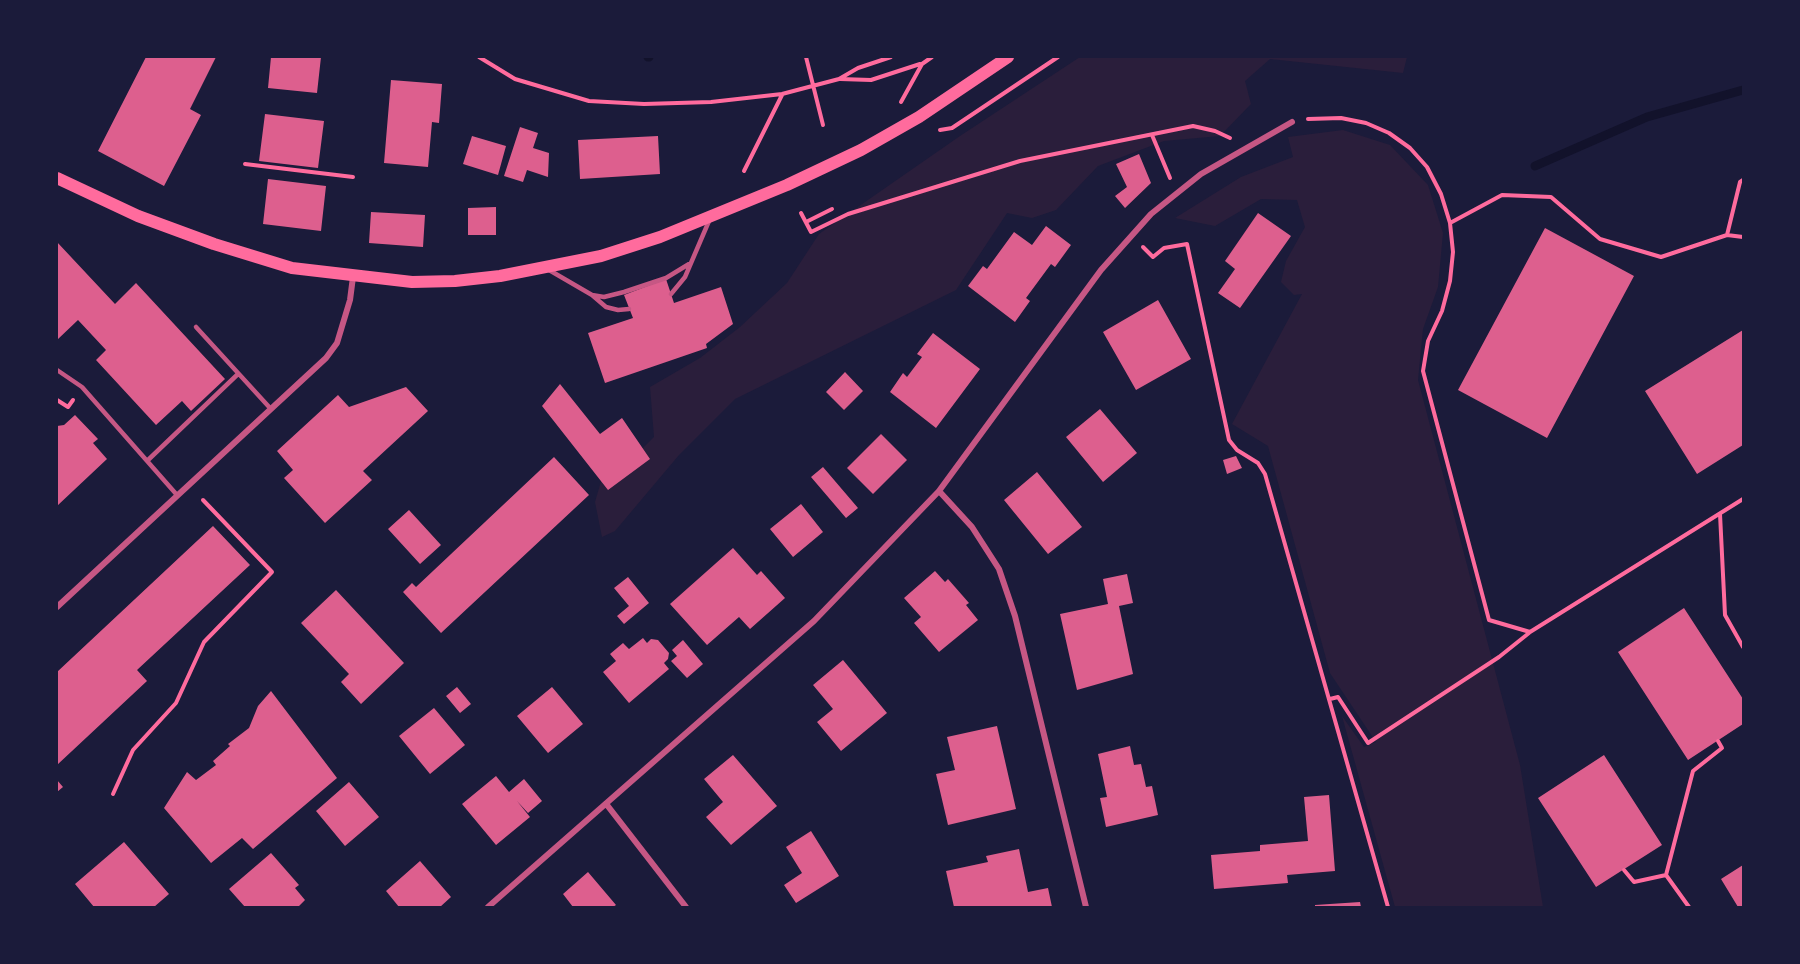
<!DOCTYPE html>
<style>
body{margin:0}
#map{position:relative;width:1800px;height:964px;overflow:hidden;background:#1b1b3a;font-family:Manrope,sans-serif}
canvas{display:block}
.frame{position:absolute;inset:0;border:58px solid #1b1b3a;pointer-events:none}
</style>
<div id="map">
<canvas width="1800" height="964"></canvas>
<div class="frame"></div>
</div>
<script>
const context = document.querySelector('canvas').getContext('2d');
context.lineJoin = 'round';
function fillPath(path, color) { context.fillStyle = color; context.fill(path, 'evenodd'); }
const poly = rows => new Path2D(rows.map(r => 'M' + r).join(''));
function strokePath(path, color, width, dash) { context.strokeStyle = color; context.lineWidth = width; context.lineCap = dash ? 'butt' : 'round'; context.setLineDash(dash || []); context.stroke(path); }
fillPath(poly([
 [1080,57,1407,57,1403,73,1270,59,1245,81,1251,104,1220,136,1164,141,1098,166,1056,210,1032,218,1007,213,956,290,735,399,679,455,615,531,602,537,595,502,604,471,630,461,654,437,650,387,700,358,740,327,787,283,819,234,960,136],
 [1343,130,1390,145,1428,185,1443,233,1438,287,1423,329,1418,380,1520,765,1543,907,1395,907,1342,716,1364,747,1376,742,1330,673,1268,446,1232,424,1302,294,1294,295,1281,282,1286,261,1305,227,1297,200,1261,199,1215,226,1175,218,1241,177,1293,157,1288,137]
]), '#2a1e3b');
strokePath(poly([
 [648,57,649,57],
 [1535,166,1647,117,1743,90]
]), '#12122b', 9);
fillPath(poly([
 [146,57,216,57,190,109,201,115,164,186,98,151],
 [271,57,321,57,317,93,268,88],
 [391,80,442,84,439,123,432,122,428,167,384,163],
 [265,114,324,121,318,168,259,161],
 [520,127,538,133,533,148,549,153,548,177,527,170,523,182,504,176],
 [472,136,506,146,498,175,463,164],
 [658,136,660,174,580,179,578,140],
 [1139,154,1151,183,1125,208,1115,196,1127,187,1116,164],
 [268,179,326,186,321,231,263,224],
 [496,207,496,235,468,235,468,208],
 [371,212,425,215,423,247,369,243],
 [1258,213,1291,236,1240,308,1218,293,1235,269,1225,261],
 [1046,226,1071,245,1055,267,1051,264,1026,298,1030,301,1015,322,968,286,983,266,987,269,1014,232,1032,245],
 [1545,228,1634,276,1547,438,1458,390],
 [57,242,115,304,136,283,225,379,191,411,182,401,156,425,96,360,106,350,78,320,57,340],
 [666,279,674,303,721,287,733,324,706,344,707,348,605,383,588,333,633,318,624,295],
 [1158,300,1191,359,1136,390,1103,332],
 [1743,330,1743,445,1697,474,1645,391],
 [933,333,980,369,936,428,890,392,903,373,907,377,922,357,917,354],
 [845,372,863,391,844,410,826,392],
 [560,384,600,434,622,418,650,459,608,490,542,406],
 [406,387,428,411,363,471,372,480,325,523,284,478,293,470,277,451,338,395,349,407],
 [1100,409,1137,453,1103,482,1066,437],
 [75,415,98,439,93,443,107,459,57,506,57,426,64,425],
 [881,434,907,460,873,494,847,468],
 [1236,456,1242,468,1227,474,1223,460],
 [554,457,589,495,441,633,403,592,412,583,416,587],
 [823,467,858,508,846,518,811,477],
 [1037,472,1082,527,1048,554,1004,500],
 [801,504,823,532,793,557,770,529],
 [409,510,441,545,420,564,388,529],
 [213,526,250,565,137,670,147,681,57,765,57,672],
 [733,548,757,575,761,571,785,598,750,629,739,617,707,645,670,604],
 [935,571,945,582,948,579,969,603,966,605,978,620,939,652,914,623,921,617,904,598],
 [1127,574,1133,603,1119,606,1133,674,1077,690,1060,614,1108,604,1103,579],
 [628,577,649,603,624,624,617,616,629,606,614,588],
 [336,590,404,663,361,704,341,682,349,674,301,623],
 [1684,608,1743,699,1743,724,1688,760,1618,652],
 [643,638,647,643,651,639,658,640,669,653,668,659,664,663,669,669,629,703,603,672,616,661,610,654,623,643,629,649],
 [683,640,703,664,687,678,671,661,677,656,672,650],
 [843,660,887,713,841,751,817,722,833,709,813,685],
 [457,687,471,704,460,713,446,696],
 [552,687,583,724,548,753,517,716],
 [271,691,337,778,253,849,242,838,211,863,164,808,187,772,196,780,216,765,213,761,230,746,228,744,249,728,258,706],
 [434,708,465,745,430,774,399,736],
 [997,726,1016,809,948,825,936,774,955,770,947,737],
 [1130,746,1134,765,1141,764,1146,787,1152,786,1158,815,1106,827,1100,798,1107,797,1098,754],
 [733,755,777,806,731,845,706,817,723,802,704,779],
 [1604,755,1662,845,1596,887,1538,798],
 [496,776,509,792,524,779,542,801,528,813,517,801,530,817,496,845,462,804],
 [57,780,63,787,57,792],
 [349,782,379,817,345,846,316,811],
 [1329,795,1335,871,1287,875,1288,883,1214,889,1211,855,1260,851,1260,845,1308,841,1304,797],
 [811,831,839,876,796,903,784,885,802,873,786,847],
 [124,842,169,894,154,907,94,907,75,884],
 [1019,849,1028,892,1048,888,1052,907,954,907,946,871,988,862,986,856],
 [271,853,299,885,295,888,305,900,298,907,245,907,229,889],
 [420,861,451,897,440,907,399,907,386,891],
 [1743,865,1743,907,1738,907,1721,879],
 [588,872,616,905,613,907,573,907,563,894],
 [1360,902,1361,907,1315,907,1315,905]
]), '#dd5f8e');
strokePath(poly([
 [479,57,515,79,589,101,644,104,711,102,782,94,839,79,858,68,891,57],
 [806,57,823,125],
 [840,79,871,80,920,64],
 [901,102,922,64,932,57],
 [1308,119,1341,118,1366,123,1389,133,1410,148,1427,167,1441,194,1450,223,1453,252,1450,281,1442,311,1428,341,1423,371,1489,620,1530,632,1743,499],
 [940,130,952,128,1058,57],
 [1152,135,1170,178],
 [245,164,353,177],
 [744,171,782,95],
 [801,213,811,232,848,214,1020,161,1193,126,1215,131,1230,138],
 [806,222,832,209],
 [1450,223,1502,195,1551,197,1600,239,1661,257,1727,235,1743,237],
 [1727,235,1740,182,1743,180],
 [1143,247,1153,257,1164,248,1187,244,1229,440,1237,450,1258,463,1265,474,1388,907],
 [57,400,68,407,73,400],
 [1720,514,1725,615,1743,647],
 [1330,699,1338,697,1368,743,1499,657,1529,633],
 [113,794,133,750,176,703,204,642,272,572,203,500],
 [1624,870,1634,882,1666,875],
 [1689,907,1666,875,1693,771,1722,748,1718,741]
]), '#ff6b9d', 4);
strokePath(poly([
 [549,270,592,295,606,307,618,310,629,309],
 [671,294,685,277,709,221],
 [592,295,604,297,624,292,666,278,689,264],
 [196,327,270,408],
 [57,370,82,387,177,495],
 [147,461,238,374]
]), '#c65784', 4.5);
strokePath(poly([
 [939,491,972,527,999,569,1015,616,1086,907],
 [57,607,326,358,337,343,350,300,353,277],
 [607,805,686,907],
 [488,907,814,621,939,491,1101,270,1151,214,1201,174,1292,122]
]), '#c65784', 6);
strokePath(poly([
 [57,178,138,216,214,244,292,268,412,282,455,281,500,276,601,256,660,237,787,185,861,150,919,117,1008,57]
]), '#ff6b9d', 12);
</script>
